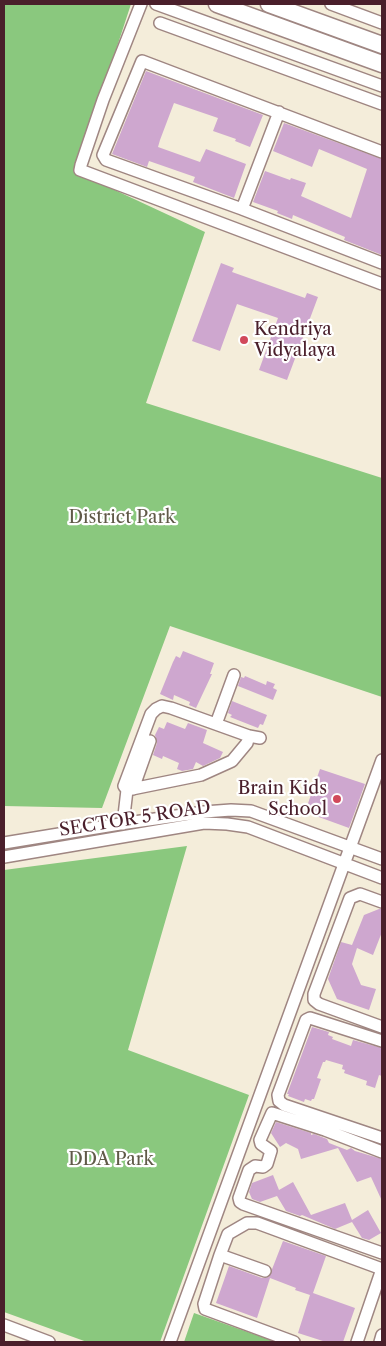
<!DOCTYPE html>
<style>
body{margin:0}
#map{position:relative;width:386px;height:1346px;overflow:hidden;background:#f4edda;font-family:"Libre Caslon Text",serif}
canvas{display:block}
.frame{position:absolute;inset:0;border:5px solid #4a1f2b;pointer-events:none}
</style>
<div id="map">
<canvas width="386" height="1346"></canvas>
<div class="frame"></div>
</div>
<script>
const context = document.querySelector('canvas').getContext('2d');
context.lineJoin = 'round';
function fillPath(path, color) { context.fillStyle = color; context.fill(path, 'evenodd'); }
const poly = rows => new Path2D(rows.map(r => 'M' + r).join(''));
function strokePath(path, color, width, dash) { context.strokeStyle = color; context.lineWidth = width; context.lineCap = dash ? 'butt' : 'round'; context.setLineDash(dash || []); context.stroke(path); }
function write(font, color, halo, rows, align = 'center') {
  context.font = font + ' "Libre Caslon Text",serif'; context.lineWidth = 4.5; context.setLineDash([]); context.textBaseline = 'middle'; context.strokeStyle = halo; context.fillStyle = color; for (const [text, x, y, turn = 0] of rows) {
    context.save(); context.translate(x, y); context.rotate((+turn || 0) * Math.PI / 180); context.textAlign = isNaN(turn) ? turn : align; if (halo) context.strokeText(text, 0, 0); context.fillText(text, 0, 0); context.restore();
  }
}
fillPath(poly([
 [4,4,131,4,76,172,205,232,146,403,382,478,382,697,170,626,102,808,4,806],
 [187,846,128,1050,249,1095,160,1342,87,1342,4,1312,4,870],
 [194,1313,276,1342,184,1342]
]), '#8ac87e');
fillPath(poly([
 [146,71,263,115,250,147,235,141,236,139,213,131,218,118,174,103,160,140,158,147,200,162,206,149,246,164,234,198,193,182,195,177,149,161,147,167,112,154],
 [284,123,382,159,382,255,344,240,345,237,293,215,292,219,277,213,278,211,253,202,265,171,290,180,291,178,306,183,301,196,351,218,367,169,319,149,312,167,273,151],
 [221,263,234,268,232,272,305,298,307,293,318,297,287,380,259,370,278,318,237,304,220,351,192,341],
 [183,651,214,663,210,674,212,674,196,708,189,705,190,702,174,695,173,700,160,694,173,662,176,656,180,658],
 [245,676,266,685,267,681,275,684,273,688,277,690,273,700,238,686,241,677,244,678],
 [232,701,267,715,263,725,260,724,258,728,230,717,232,715,228,713],
 [167,722,185,729,188,723,207,730,203,743,223,752,220,758,203,766,196,762,193,769,182,771,177,769,179,763,163,756,162,759,153,755,157,743,155,735,159,727,164,729],
 [320,769,365,784,349,828,305,812],
 [379,909,382,909,382,932,373,955,357,948,352,964,361,985,376,989,369,1010,337,999,328,979,341,942,352,945,364,915],
 [312,1027,329,1032,328,1035,333,1037,332,1039,351,1046,353,1040,382,1048,382,1076,379,1075,375,1088,366,1085,367,1081,344,1073,345,1070,342,1069,343,1065,326,1060,325,1062,323,1062,317,1078,321,1079,314,1099,312,1099,311,1101,305,1099,304,1102,288,1096,289,1094,287,1094],
 [276,1122,311,1133,311,1135,314,1134,327,1139,329,1143,347,1150,351,1148,355,1151,382,1159,382,1201,371,1177,357,1182,338,1148,301,1159,298,1149,286,1143,280,1147,271,1133],
 [273,1175,279,1190,293,1182,311,1215,345,1203,352,1220,368,1210,381,1233,369,1240,362,1238,352,1222,335,1229,302,1215,300,1216,286,1211,277,1196,260,1202,252,1199,249,1192,252,1183],
 [283,1241,326,1256,313,1293,355,1308,343,1342,326,1342,298,1333,310,1295,295,1290,296,1288,270,1278,257,1318,216,1303,229,1266,262,1278,269,1277]
]), '#cea7cf');
const minor = poly([
 [141,4,103,100,81,165,80,170,382,284],
 [156,4,382,86],
 [331,4,382,23],
 [160,23,382,104],
 [382,152,142,61,103,155,106,160,242,209,382,263],
 [242,209,279,112],
 [216,724,234,675],
 [133,789,150,741],
 [127,790,201,775,232,761,247,743,249,736],
 [123,824,127,790,124,786,151,714,156,709,162,706,171,708,249,736,260,738],
 [4,843,120,824,204,812,231,810,251,811,382,859],
 [4,857,204,823,227,824,248,827,382,878],
 [382,902,360,894,350,898,314,994,314,1000,319,1004,382,1027],
 [382,1041,310,1018,306,1020,278,1095,279,1101,284,1105,382,1138],
 [382,1152,325,1130,272,1113,260,1140,261,1144,271,1151,267,1164,263,1167,255,1166,249,1170,239,1198,240,1202,243,1204,382,1253],
 [220,1255,204,1304,205,1309,294,1342],
 [265,1271,220,1255,228,1234,247,1223,257,1223,382,1269],
 [4,1325,49,1342],
 [170,1342,382,760],
 [357,1342,382,1269],
 [380,1342,382,1335]
]);
const secondary = poly([
 [217,4,382,64],
 [269,4,382,45]
]);
strokePath(minor, '#9f8682', 14);
strokePath(secondary, '#9f8682', 19);
strokePath(minor, '#fff', 11);
strokePath(secondary, '#fff', 16);
for (const [x, y, r, color] of [
 [244,340,5,"#d1495b"],
 [337,799,5,"#d1495b"]
]) { const dot = new Path2D(); dot.arc(x, y, r, 0, 2 * Math.PI); context.fillStyle = color; context.fill(dot); strokePath(dot, '#fff', 2); }
write('18px', '#4a1f2b', '#fff', [
 ["Kendriya",254,330],
 ["Vidyalaya",254,351],
 ["Brain Kids",327,789,"right"],
 ["School",327,810,"right"]
], 'left');
write('18px', '#605a48', '#fff', [
 ["District Park",122,518],
 ["DDA Park",111,1160]
]);
write('18px', '#4a1f2b', '#fff', [
 ["SECTOR 5 ROAD",135,819,-9]
]);
</script>
